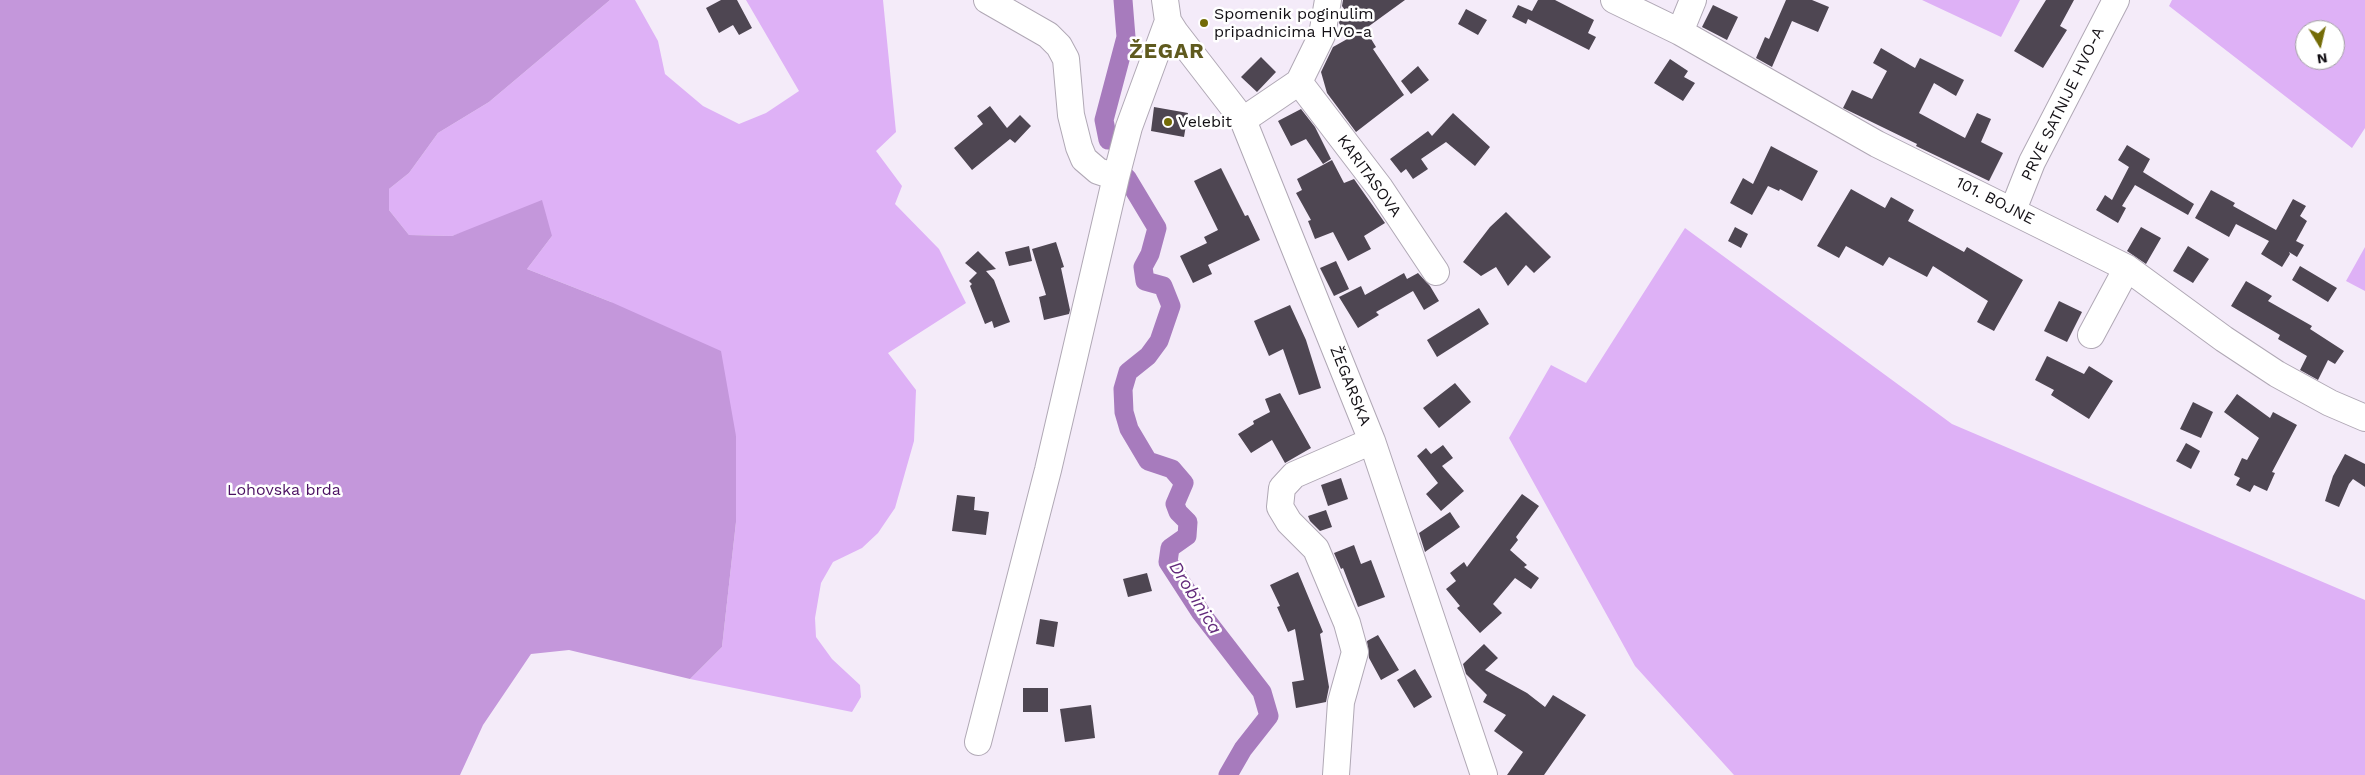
<!DOCTYPE html>
<meta charset="utf-8">
<style>
body{margin:0}
#map{position:relative;width:2365px;height:775px;overflow:hidden;background:#f4ebf9;font-family:"Work Sans",sans-serif}
canvas{display:block}
.north{position:absolute;left:2295px;top:20px;width:50px;height:50px;box-sizing:border-box;background:#fff;border:1px solid #a19fa1;border-radius:50%;rotate:171deg;font-size:14px;font-weight:700;line-height:20px;text-align:center;color:#131015}
.north::after{content:'';display:block;margin:auto;width:18px;height:22px;background:#746c07;clip-path:polygon(50% 0,100% 100%,50% 72%,0 100%)}
</style>
<div id="map">
<canvas width="2365" height="775"></canvas>
<div class="north">N</div>
</div>
<script>
const context = document.querySelector('canvas').getContext('2d');
context.lineJoin = 'round';
function fillPath(path, color) { context.fillStyle = color; context.fill(path, 'evenodd'); }
const poly = rows => new Path2D(rows.map(r => 'M' + r).join(''));
function strokePath(path, color, width, dash) { context.strokeStyle = color; context.lineWidth = width; context.lineCap = dash ? 'butt' : 'round'; context.setLineDash(dash || []); context.stroke(path); }
function write(font, color, halo, rows, align = 'center') {
  context.font = font + ' "Work Sans",sans-serif'; context.lineWidth = 5; context.setLineDash([]); context.textBaseline = 'middle'; context.strokeStyle = halo; context.fillStyle = color; for (const [text, x, y, turn = 0] of rows) {
    context.save(); context.translate(x, y); context.rotate((+turn || 0) * Math.PI / 180); context.textAlign = isNaN(turn) ? turn : align; if (halo) context.strokeText(text, 0, 0); context.fillText(text, 0, 0); context.restore();
  }
}
fillPath(poly([
 [610,0,635,0,658,41,665,74,703,106,739,124,766,113,799,91,746,0,883,0,896,132,876,151,902,186,895,204,939,249,966,303,888,353,916,390,914,441,895,508,878,533,862,548,833,562,821,583,815,618,816,637,832,659,860,685,861,697,852,712,690,679,722,647,736,522,736,436,611,302,527,269,552,236,485,225,452,236,409,235,389,210,389,189,409,173,438,133,489,102],
 [1922,0,2020,0,2001,37],
 [2172,0,2365,0,2365,128,2352,148,2169,6],
 [2305,30,2335,30,2335,60,2305,60],
 [1685,228,1952,424,2365,600,2365,775,1734,775,1635,666,1509,438,1551,365,1586,383],
 [2365,247,2365,291,2346,281]
]), '#deb1f6');
fillPath(poly([
 [0,0,610,0,489,102,438,133,409,173,389,189,389,210,409,235,452,236,542,200,552,236,527,269,611,302,721,351,736,436,736,522,722,647,690,679,569,650,531,654,483,725,460,775,0,775]
]), '#c497db');
strokePath(poly([
 [1108,140,1104,120,1126,37,1123,0],
 [1127,178,1157,228,1150,254,1143,267,1145,281,1163,286,1171,306,1159,341,1148,356,1128,372,1123,389,1124,412,1129,429,1148,461,1172,469,1184,483,1175,504,1178,512,1188,522,1187,536,1170,548,1168,562,1201,613,1262,692,1269,716,1243,749,1228,775]
]), '#a77bbd', 19);
fillPath(poly([
 [721,0,737,0,752,28,739,35,733,25,719,33,706,8],
 [1343,0,1405,0,1365,29,1376,47,1373,49,1404,95,1356,132,1327,93,1321,72,1333,47,1349,38,1339,23,1340,17,1347,13,1342,6],
 [1538,0,1555,0,1594,20,1588,33,1596,37,1589,50,1528,19,1526,24,1512,17,1518,5,1532,11],
 [1786,0,1812,0,1829,7,1818,32,1792,21,1772,67,1756,58,1765,37,1769,39],
 [2046,0,2074,0,2060,26,2067,30,2043,68,2014,51],
 [1713,5,1738,17,1727,40,1702,27],
 [1466,9,1487,20,1478,35,1458,24],
 [1881,48,1915,68,1920,58,1964,80,1956,96,1934,83,1919,113,1965,138,1977,113,1991,119,1981,142,2003,153,1989,181,1916,146,1917,144,1843,108,1852,90,1872,99,1887,71,1873,63],
 [1261,57,1276,72,1257,92,1241,77],
 [1670,59,1688,71,1684,77,1695,83,1683,101,1654,83],
 [1418,66,1429,80,1411,94,1401,81],
 [990,106,1007,128,1020,115,1031,126,1015,143,1010,139,972,170,954,148,983,124,977,116],
 [1154,107,1188,113,1184,137,1151,131],
 [1301,109,1315,127,1331,159,1323,164,1306,139,1291,146,1278,121],
 [1453,113,1490,147,1475,166,1446,142,1421,159,1428,169,1413,179,1406,169,1401,173,1390,159,1428,131,1432,136],
 [2127,145,2150,159,2143,172,2194,204,2188,215,2135,185,2122,206,2126,208,2118,223,2096,210,2105,195,2112,200,2129,167,2118,160],
 [1771,146,1818,171,1802,201,1780,189,1779,191,1768,186,1752,215,1730,203,1743,178,1753,184],
 [1332,160,1344,183,1354,179,1385,223,1364,236,1371,249,1348,261,1333,232,1315,239,1308,221,1311,220,1296,193,1302,190,1297,179],
 [1221,168,1245,216,1248,215,1260,240,1208,265,1212,274,1193,283,1180,256,1207,243,1204,237,1218,230,1194,181],
 [1851,189,1885,208,1891,197,1914,210,1908,221,1964,252,1967,247,2023,280,1994,331,1977,322,1988,301,1933,266,1927,277,1889,257,1883,266,1846,246,1839,258,1817,246],
 [2211,190,2235,203,2233,206,2276,230,2293,199,2306,206,2300,216,2307,221,2296,241,2304,245,2297,257,2289,252,2290,254,2282,267,2261,254,2269,241,2236,224,2229,237,2195,218],
 [1506,212,1551,257,1534,273,1526,265,1508,286,1496,267,1481,276,1463,262,1490,227],
 [1735,227,1748,234,1741,248,1728,241],
 [2141,227,2161,238,2146,264,2127,251],
 [1056,242,1064,267,1061,268,1070,310,1069,314,1044,320,1039,297,1046,295,1032,249],
 [1029,246,1032,261,1009,266,1005,252],
 [2188,246,2209,259,2193,283,2173,271],
 [978,251,996,269,986,271,994,280,1010,322,994,328,992,321,985,324,970,286,972,284,969,281,977,273,965,263],
 [1336,261,1349,289,1334,296,1320,268],
 [2300,266,2337,288,2328,302,2292,280],
 [1404,273,1407,279,1418,273,1430,286,1439,301,1424,310,1413,291,1376,312,1379,315,1358,328,1339,297,1361,286,1365,295],
 [2246,281,2272,296,2268,301,2312,326,2310,329,2344,351,2335,364,2328,360,2318,380,2300,370,2307,356,2278,339,2280,335,2231,306],
 [2059,301,2082,312,2067,342,2044,331],
 [1290,305,1306,340,1321,388,1299,395,1283,349,1269,356,1254,321],
 [1479,308,1489,324,1437,357,1427,340],
 [2047,356,2084,374,2089,366,2113,381,2089,419,2051,395,2054,390,2035,380],
 [1455,383,1471,402,1439,428,1423,408],
 [1280,393,1311,448,1285,463,1272,440,1251,453,1238,434,1254,424,1253,421,1270,412,1265,399],
 [2237,394,2270,418,2273,412,2297,425,2272,472,2275,473,2267,491,2254,485,2250,492,2236,485,2240,478,2234,475,2242,458,2247,460,2259,438,2224,412],
 [2193,402,2213,412,2201,438,2180,429],
 [2186,443,2200,451,2191,469,2176,461],
 [1443,445,1453,458,1442,466,1464,491,1441,511,1426,494,1438,483,1417,456,1426,448,1431,454],
 [2345,454,2365,464,2365,487,2353,479,2349,484,2339,507,2325,501,2333,476],
 [1341,478,1348,499,1328,506,1321,485],
 [1522,494,1539,506,1516,537,1518,540,1510,550,1527,565,1524,567,1539,578,1531,589,1515,578,1493,604,1502,613,1480,633,1457,608,1460,606,1446,589,1456,581,1450,573,1464,562,1467,567],
 [957,495,975,497,974,510,989,512,986,535,952,531],
 [1326,510,1332,527,1320,531,1310,521,1308,516],
 [1450,512,1460,527,1425,552,1419,533],
 [1354,545,1361,564,1371,560,1385,597,1358,607,1343,568,1341,569,1334,553],
 [1298,572,1323,632,1320,634,1329,687,1326,702,1296,708,1292,682,1304,680,1295,629,1288,632,1277,607,1280,606,1270,585],
 [1147,573,1152,591,1128,597,1123,579],
 [1040,619,1058,622,1054,647,1036,644],
 [1378,635,1399,670,1381,680,1369,658,1367,641],
 [1484,644,1498,658,1485,670,1527,693,1545,707,1553,695,1586,715,1544,775,1507,775,1523,752,1494,731,1506,715,1483,702,1487,695,1466,674,1463,664],
 [1415,669,1432,697,1414,708,1397,680],
 [1023,688,1048,688,1048,712,1023,712],
 [1091,705,1095,738,1065,742,1060,709]
]), '#4e4652');
const minor = poly([
 [987,0,1048,35,1059,46,1066,59,1071,115,1079,147,1084,159,1098,171,1116,177],
 [1165,0,1168,21,1175,32,1243,120,1372,441,1484,775],
 [1614,0,1680,32,1877,144,2127,268,2224,339,2277,374,2330,403,2365,418],
 [1680,32,1693,0],
 [1299,82,1380,188,1436,272],
 [1243,120,1299,82,1322,35,1328,0],
 [2013,210,2032,162,2116,0],
 [2091,335,2127,268],
 [978,742,1048,470,1116,177,1129,127,1168,21],
 [1336,775,1341,702,1355,652,1347,623,1316,549,1289,522,1280,507,1282,488,1294,475,1372,441]
]);
strokePath(minor, '#b0a8b5', 28);
strokePath(minor, '#fff', 26);
for (const [x, y, r, color] of [
 [1204,23,5,"#746c07"],
 [1168,122,5,"#746c07"]
]) { const dot = new Path2D(); dot.arc(x, y, r, 0, 2 * Math.PI); context.fillStyle = color; context.fill(dot); strokePath(dot, '#fff', 2); }
write('16px', '#131015', '#fff', [
 ["Spomenik poginulim",1214,14],
 ["pripadnicima HVO-a",1214,32],
 ["Velebit",1178,122]
], 'left');
write('16px', '#131015', '#fff', [
 ["PRVE SATNIJE HVO-A",2063,104,-64],
 ["KARITASOVA",1369,176,54],
 ["101. BOJNE",1995,201,27],
 ["ŽEGARSKA",1350,386,68]
]);
write('16px', '#4b1062', '#fff', [
 ["Lohovska brda",284,490]
]);
write('italic 18px', '#632b7c', '#fff', [
 ["Drobinica",1195,598,58]
]);
context.letterSpacing = '1px';
write('bold 21px', '#5f5a1e', '#fff', [
 ["ŽEGAR",1167,52]
]);
context.letterSpacing = '0px';
</script>
